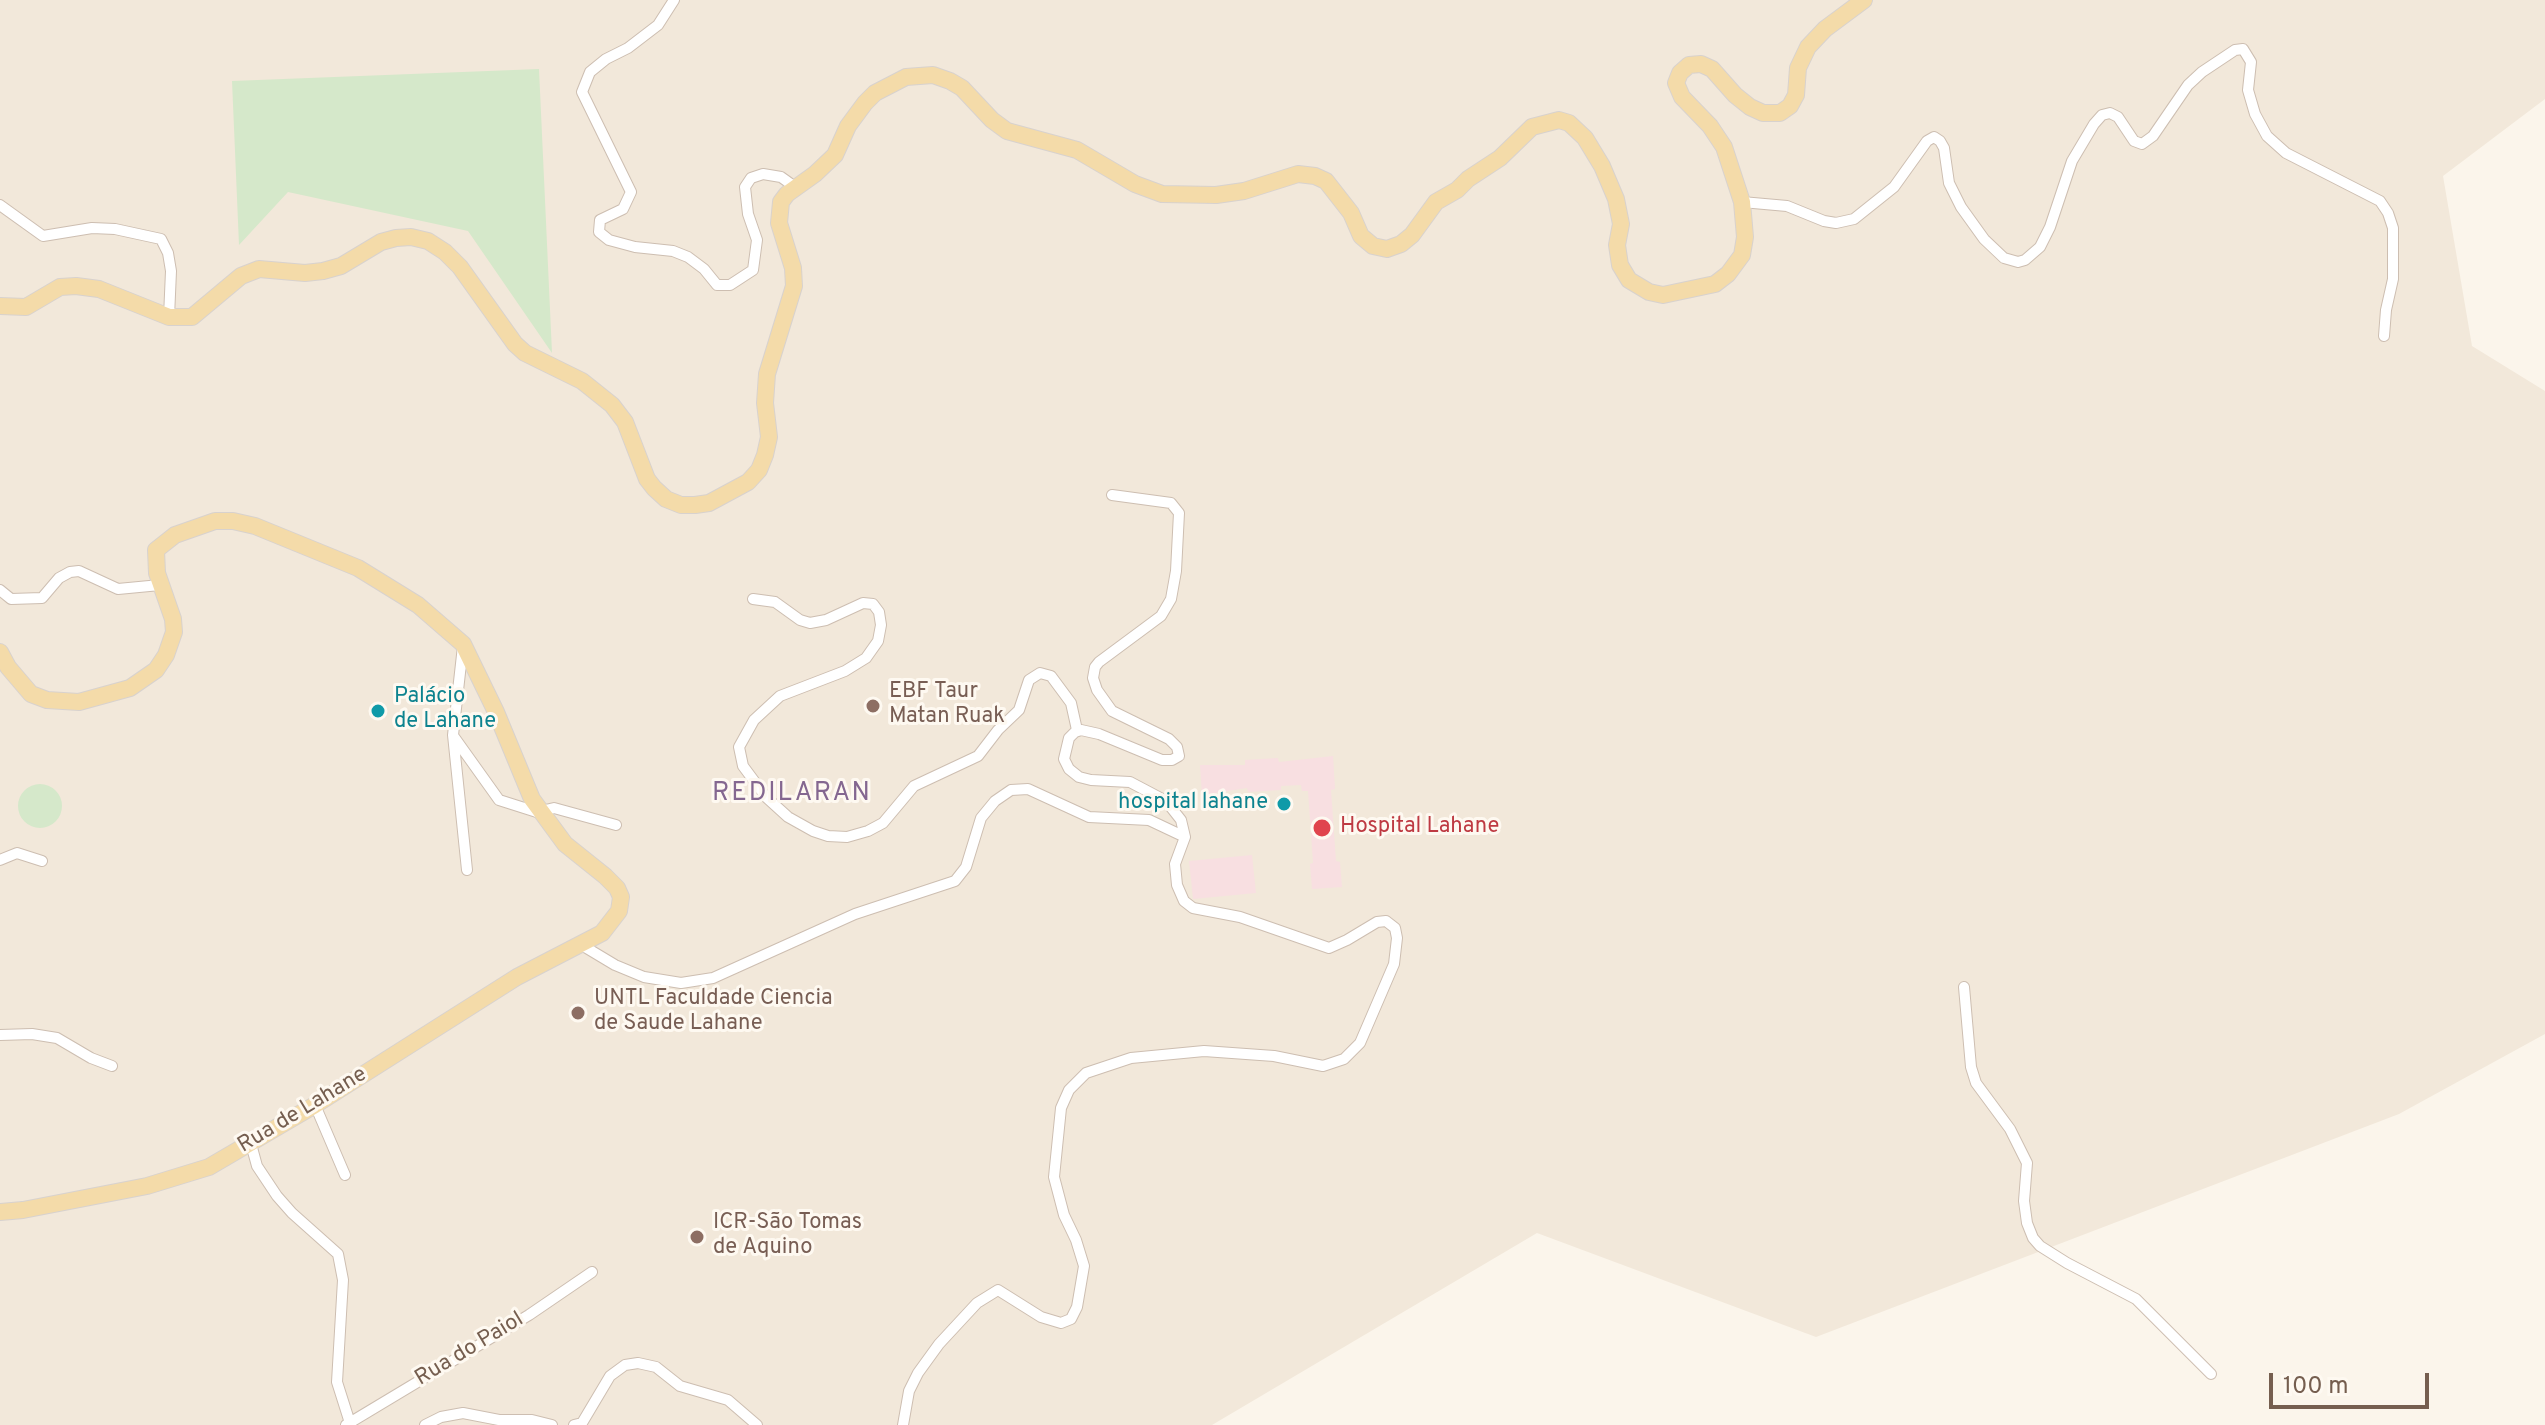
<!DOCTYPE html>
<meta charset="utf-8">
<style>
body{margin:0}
#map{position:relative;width:2545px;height:1425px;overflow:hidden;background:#fbf5eb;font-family:Overpass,sans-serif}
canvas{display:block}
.scale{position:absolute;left:2269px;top:1373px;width:160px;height:36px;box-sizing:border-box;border:4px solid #755e4f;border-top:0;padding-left:10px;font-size:24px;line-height:28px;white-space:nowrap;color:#755e4f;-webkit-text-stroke:6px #fef9f1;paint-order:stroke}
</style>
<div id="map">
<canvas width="2545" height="1425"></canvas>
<div class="scale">100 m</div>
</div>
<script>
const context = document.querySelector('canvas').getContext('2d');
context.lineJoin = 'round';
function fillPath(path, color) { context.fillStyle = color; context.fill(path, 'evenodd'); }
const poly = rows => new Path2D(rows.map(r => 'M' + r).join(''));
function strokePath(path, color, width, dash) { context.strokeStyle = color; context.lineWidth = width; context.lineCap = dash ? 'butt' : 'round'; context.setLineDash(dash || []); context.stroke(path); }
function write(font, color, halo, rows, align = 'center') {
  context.font = font + ' Overpass,sans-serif'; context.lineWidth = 6; context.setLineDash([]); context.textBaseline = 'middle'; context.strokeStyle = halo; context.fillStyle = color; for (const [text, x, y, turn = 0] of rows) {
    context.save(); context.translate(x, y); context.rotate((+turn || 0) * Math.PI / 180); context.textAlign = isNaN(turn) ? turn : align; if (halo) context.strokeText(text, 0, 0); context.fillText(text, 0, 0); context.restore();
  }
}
fillPath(poly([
 [0,0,2545,0,2545,99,2443,176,2472,346,2545,391,2545,1034,2399,1114,1816,1337,1537,1233,1212,1425,0,1425]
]), '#f2e8da');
fillPath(poly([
 [1333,756,1335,789,1331,790,1336,861,1340,862,1342,887,1312,889,1310,864,1313,863,1308,791,1302,791,1301,785,1281,786,1281,790,1248,792,1247,788,1202,795,1200,765,1245,765,1245,760,1278,758,1279,762],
 [1252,855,1256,893,1193,899,1189,861]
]), '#f8dfe1');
fillPath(poly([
 [539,69,552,353,468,231,288,192,239,245,232,81],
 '18 806a22 22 0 1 1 44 0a22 22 0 1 1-44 0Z'
]), '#d5e8ca');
const minor = poly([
 [674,0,658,25,628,48,606,59,590,72,582,92,631,192,623,209,600,220,599,232,609,240,635,247,673,251,688,257,704,269,717,285,730,285,753,270,757,240,748,214,745,187,751,178,763,174,781,177,795,187],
 [1742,202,1787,206,1824,221,1836,223,1854,219,1894,187,1927,141,1934,137,1940,141,1944,148,1949,183,1961,207,1984,239,2004,258,2018,262,2025,260,2040,247,2050,227,2072,161,2094,124,2102,115,2110,113,2118,117,2134,141,2142,144,2153,136,2188,85,2202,72,2235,50,2243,49,2251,62,2248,90,2255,114,2267,136,2286,153,2380,201,2388,213,2393,228,2393,279,2386,310,2384,336],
 [0,205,43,236,92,228,115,229,161,239,168,253,171,271,169,317],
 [1112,495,1171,503,1179,513,1176,571,1171,599,1161,616,1099,662,1095,667,1093,678,1097,690,1112,711,1169,739,1177,747,1179,756,1172,760,1162,760,1099,734,1081,730,1075,732,1069,738,1064,759,1069,769,1079,777,1091,780,1130,782,1166,801,1181,820,1185,837],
 [0,590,11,599,42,598,59,578,70,572,79,571,118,589,160,585],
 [753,599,775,602,800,620,810,623,826,620,863,603,873,604,879,612,881,625,878,641,866,658,845,671,780,696,754,720,739,747,743,766,766,797,788,817,813,831,828,836,847,837,868,831,883,823,914,786,978,756,998,730,1019,710,1029,680,1040,673,1051,676,1071,703,1077,730],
 [463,646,453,735,467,870],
 [454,737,499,800,543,814],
 [541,811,554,808,616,825],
 [0,860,17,853,42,861],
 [580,944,615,965,644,977,681,983,713,978,855,914,955,881,966,867,981,818,995,801,1011,790,1028,789,1089,817,1149,820,1185,837],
 [1964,987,1971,1067,1976,1083,2010,1129,2027,1163,2024,1201,2027,1223,2033,1238,2040,1246,2067,1263,2136,1299,2211,1374],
 [0,1035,32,1034,57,1038,91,1058,112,1066],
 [315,1105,345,1175],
 [251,1144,257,1166,277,1196,292,1213,338,1254,343,1280,337,1382,350,1423],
 [346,1425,529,1315,592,1272],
 [425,1425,441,1417,463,1413,499,1420,532,1420,552,1425],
 [574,1425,582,1423,610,1376,625,1365,638,1363,656,1367,680,1386,728,1400,757,1425],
 [903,1425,909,1391,918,1373,939,1344,977,1303,998,1290,1041,1317,1061,1323,1071,1319,1077,1307,1084,1266,1076,1240,1064,1215,1054,1177,1061,1108,1069,1090,1086,1073,1131,1058,1204,1051,1274,1056,1323,1066,1344,1059,1360,1043,1394,964,1397,938,1395,928,1386,921,1377,922,1347,940,1329,948,1240,917,1193,908,1184,901,1177,885,1175,864,1185,837]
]);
const primary = poly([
 [0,306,26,307,60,287,76,286,99,289,169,317,192,317,241,276,259,269,305,273,323,271,341,266,381,242,396,238,411,237,428,241,445,252,460,267,515,344,525,353,582,381,612,405,625,422,647,479,654,488,666,499,681,505,695,505,709,503,748,482,759,470,765,455,769,437,765,403,767,374,794,286,793,268,779,223,781,202,787,194,815,174,835,155,848,126,865,103,875,93,906,77,933,75,950,81,962,88,992,120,1007,131,1077,150,1135,184,1162,194,1216,195,1244,191,1298,174,1315,176,1326,181,1351,213,1361,236,1373,246,1387,249,1401,244,1412,235,1436,202,1457,190,1468,179,1500,158,1532,127,1559,120,1569,123,1585,138,1602,166,1616,199,1621,224,1617,245,1620,265,1629,280,1649,292,1663,295,1715,284,1728,274,1742,255,1745,237,1742,202,1724,147,1710,126,1682,97,1676,83,1680,73,1689,65,1701,64,1712,69,1735,95,1750,107,1763,113,1780,113,1790,106,1796,95,1798,68,1808,47,1825,29,1864,0],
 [0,652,8,667,31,694,47,700,79,702,130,688,156,670,166,655,174,632,173,619,157,573,156,550,175,535,215,521,233,521,255,526,358,568,418,605,463,644,496,712,532,799,565,844,605,876,617,888,621,897,619,911,602,933,517,977,315,1105,209,1167,147,1186,23,1210,0,1212]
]);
strokePath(minor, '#cdbeb1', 12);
strokePath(primary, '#d8d2ce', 18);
strokePath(minor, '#fff', 10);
strokePath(primary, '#f4dba9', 16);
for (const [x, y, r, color] of [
 [873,706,8,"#8d6e63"],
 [378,711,8,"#0f9aa8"],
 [1284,804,8,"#0f9aa8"],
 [1322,828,10,"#e0444e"],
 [578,1013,8,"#8d6e63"],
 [697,1237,8,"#8d6e63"]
]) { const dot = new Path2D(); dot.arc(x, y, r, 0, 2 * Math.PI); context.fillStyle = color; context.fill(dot); strokePath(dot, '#fef9f1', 3); }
write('22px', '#785e54', '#fef9f1', [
 ["EBF Taur",889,693],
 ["Matan Ruak",889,718],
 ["UNTL Faculdade Ciencia",594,1000],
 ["de Saude Lahane",594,1025],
 ["ICR-São Tomas",713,1224],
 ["de Aquino",713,1249]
], 'left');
write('22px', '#0d838f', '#fef9f1', [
 ["Palácio",394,698],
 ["de Lahane",394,723],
 ["hospital lahane",1268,804,"right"]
], 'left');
write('22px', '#be3a42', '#fef9f1', [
 ["Hospital Lahane",1340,828]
], 'left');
write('22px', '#755e4f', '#fef9f1', [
 ["Rua de Lahane",303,1111,-31],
 ["Rua do Paiol",470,1350,-31]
]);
context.letterSpacing = '2px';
write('26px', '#846790', '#fef9f1', [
 ["REDILARAN",792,795]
]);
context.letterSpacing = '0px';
</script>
